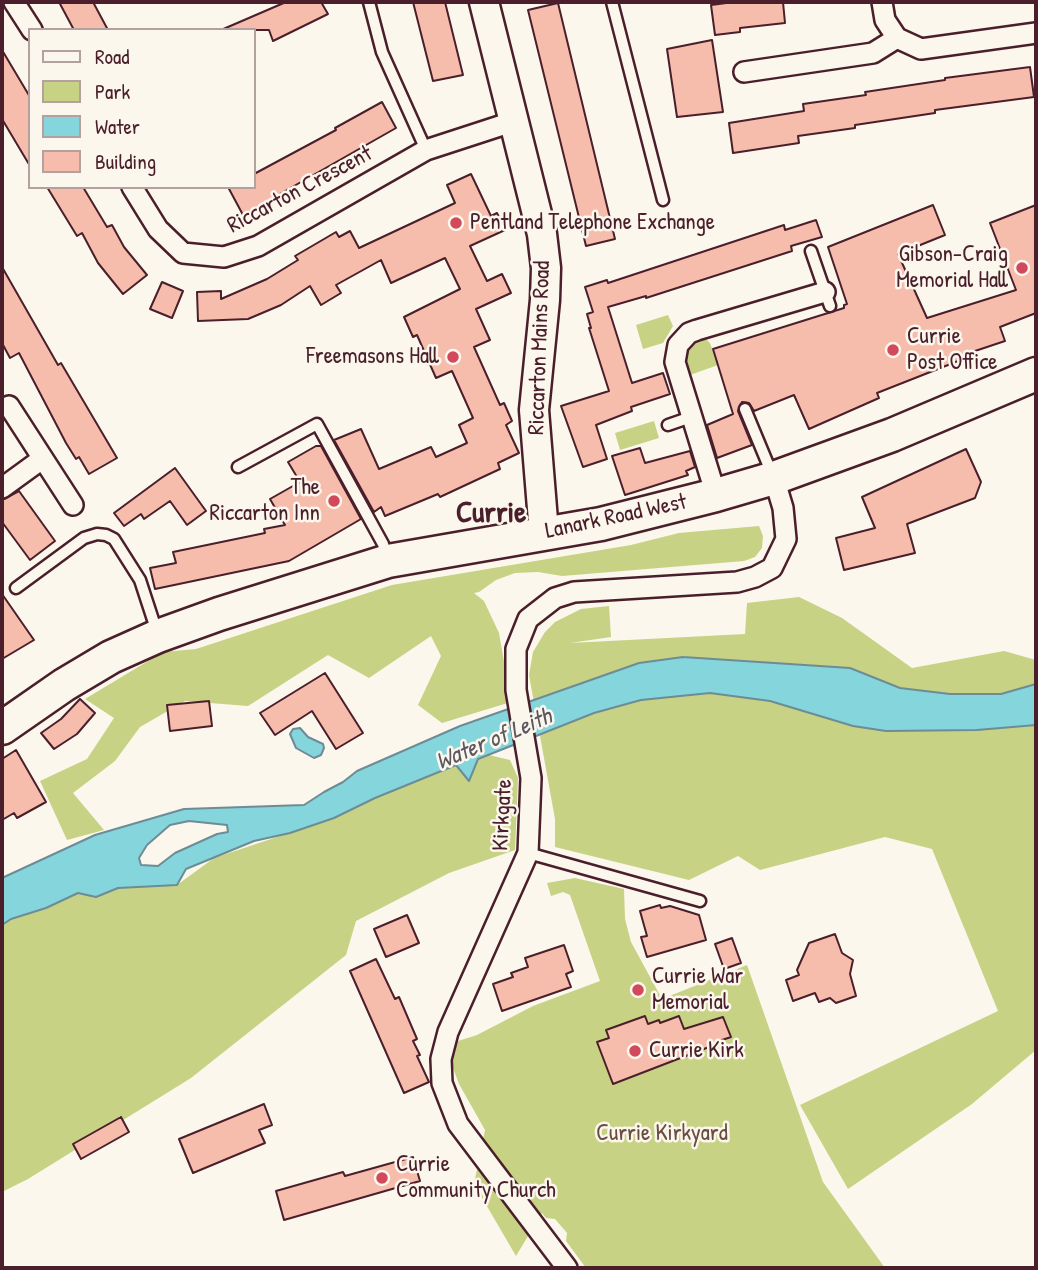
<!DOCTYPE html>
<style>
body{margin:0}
#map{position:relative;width:1038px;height:1270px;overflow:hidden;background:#fbf7ec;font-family:"Patrick Hand",sans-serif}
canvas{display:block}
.frame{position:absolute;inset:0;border:4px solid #4a1f2b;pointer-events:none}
.legend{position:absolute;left:28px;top:28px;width:228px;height:161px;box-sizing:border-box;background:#fbf7ec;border:2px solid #b4a19f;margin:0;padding:9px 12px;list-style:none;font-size:21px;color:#4a1f2b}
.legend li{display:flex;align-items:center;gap:14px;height:35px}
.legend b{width:35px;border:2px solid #b4a19f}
</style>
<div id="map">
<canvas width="1038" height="1270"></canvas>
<div class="frame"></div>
<ul class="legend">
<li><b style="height:9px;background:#fbf7ec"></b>Road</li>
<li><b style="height:19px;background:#c7d285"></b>Park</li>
<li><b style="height:19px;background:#84d5dc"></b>Water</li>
<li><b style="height:19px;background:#f6bdad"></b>Building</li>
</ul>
</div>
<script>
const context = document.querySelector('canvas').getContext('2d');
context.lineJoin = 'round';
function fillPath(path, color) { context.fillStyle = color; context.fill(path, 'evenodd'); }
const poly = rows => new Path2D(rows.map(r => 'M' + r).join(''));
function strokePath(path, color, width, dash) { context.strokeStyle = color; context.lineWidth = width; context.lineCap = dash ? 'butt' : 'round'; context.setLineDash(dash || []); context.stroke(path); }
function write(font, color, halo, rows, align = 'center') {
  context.font = font + ' "Patrick Hand",sans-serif'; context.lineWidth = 5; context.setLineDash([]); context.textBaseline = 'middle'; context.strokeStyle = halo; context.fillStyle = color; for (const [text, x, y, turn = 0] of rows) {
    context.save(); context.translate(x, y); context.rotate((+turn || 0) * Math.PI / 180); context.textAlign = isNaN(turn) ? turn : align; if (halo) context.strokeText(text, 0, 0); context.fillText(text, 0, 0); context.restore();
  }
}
fillPath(poly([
 [668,315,673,326,663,343,643,349,636,325],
 [701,339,707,340,710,343,718,365,690,375,686,364,688,352,693,342],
 [654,421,659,438,620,450,615,433],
 [759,526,763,536,762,548,755,557,744,561,562,576,538,572,515,573,496,580,479,592,474,593,484,601,499,633,511,702,442,723,418,705,441,656,431,636,369,678,328,655,248,706,185,701,140,727,115,761,73,793,104,830,67,840,40,781,87,759,114,718,85,699,163,652,196,649,392,585,631,545,679,533],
 [799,597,842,618,912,668,1004,651,1036,660,1036,1050,972,1104,848,1189,800,1105,998,1011,932,849,885,837,760,870,738,856,689,880,555,847,555,819,529,675,533,652,545,632,555,622,581,609,609,606,611,637,570,643,745,634,747,603],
 [489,755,510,760,518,778,515,850,449,873,356,921,346,955,191,1078,28,1179,2,1192,2,925,10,919,46,908,78,893,96,897,118,888,177,885,214,858,334,818,375,798,456,765,469,781,478,759],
 [575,878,624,889,625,919,631,942,662,999,747,965,823,1182,885,1268,586,1268,566,1241,567,1233,555,1219,546,1218,542,1213,516,1256,474,1184,485,1130,459,1084,452,1065,451,1053,455,1042,477,1035,533,1006,600,981,570,895,563,892,551,896,547,883]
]), '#c7d285');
const water = poly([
 [683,657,850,668,900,688,950,694,1001,694,1036,684,1036,725,977,730,886,731,853,726,770,701,710,693,641,700,594,713,478,759,469,781,456,765,375,798,334,818,290,833,254,841,186,869,177,885,118,888,96,897,78,893,46,908,11,919,2,925,2,878,95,835,184,809,304,805,324,792,343,782,357,771,460,726,639,663,683,657],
 [189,821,227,825,228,832,217,834,175,853,158,866,141,865,139,858,147,845,170,825,189,821],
 [300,728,308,737,323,744,324,748,321,755,314,758,296,748,290,734,293,729,300,728]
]);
fillPath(water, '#84d5dc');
strokePath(water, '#6d8c95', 2);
const building = poly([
 [59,2,93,2,108,30,74,30,59,2],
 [286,2,321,2,328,14,273,41,269,30,221,30,286,2],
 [413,2,445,2,463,75,433,81,413,2],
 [734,2,783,2,785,23,740,28,740,32,715,35,711,5,734,2],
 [558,3,615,239,586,246,528,10,558,3],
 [712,40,723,112,677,117,667,49,712,40],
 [2,50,30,97,30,166,2,119,2,50],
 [1030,67,1034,97,935,110,935,113,855,125,855,128,798,136,799,143,733,153,729,123,804,111,803,104,866,95,865,92,945,80,945,78,1030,67],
 [382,102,396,128,243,215,228,187,254,187,254,174,336,130,335,128,382,102],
 [471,174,491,216,497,213,505,230,470,246,487,281,502,274,511,293,476,309,490,340,474,347,500,405,504,403,512,421,506,425,519,453,498,463,500,469,440,497,438,494,385,516,381,507,374,512,334,440,361,429,379,469,431,447,436,457,467,443,459,425,473,418,452,371,436,378,417,335,413,337,404,317,460,289,445,258,391,283,381,260,336,285,341,293,321,305,310,286,281,305,248,319,198,321,197,292,221,291,221,299,267,279,298,260,295,256,336,232,339,237,350,231,359,248,455,203,447,185,471,174],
 [47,187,83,187,107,227,112,225,124,247,147,275,123,294,98,263,82,233,77,236,47,187],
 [933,205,945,235,898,254,927,318,1016,290,990,223,1036,205,1036,313,1000,327,1005,341,975,351,976,354,877,393,879,398,809,429,794,395,754,411,749,403,742,402,738,411,752,445,717,458,707,425,733,414,713,349,844,308,844,305,847,304,828,247,933,205],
 [816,220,822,237,791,246,792,251,646,298,646,296,608,307,632,383,663,373,670,394,631,407,632,411,596,425,607,459,583,467,561,406,609,391,589,328,591,328,587,314,593,312,585,287,607,280,608,283,784,225,785,230,816,220],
 [2,267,58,365,61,363,117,458,89,474,79,457,76,459,66,443,19,353,10,358,2,343,2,267],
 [162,282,183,291,172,318,150,309,162,282],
 [316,446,321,446,361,519,289,561,155,589,150,568,176,563,173,552,265,533,264,529,285,525,270,499,300,482,288,462,316,446],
 [640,448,645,463,690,451,695,467,686,471,688,475,625,495,612,456,640,448],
 [966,449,981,482,975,498,907,524,915,553,844,570,836,538,875,528,862,497,966,449],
 [175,468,206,511,187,525,170,501,144,519,141,514,124,526,114,513,175,468],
 [19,491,55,541,30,560,2,522,2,500,19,491],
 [2,594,34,640,2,659,2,594],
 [325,673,363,733,336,749,312,711,275,735,260,713,325,673],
 [80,699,95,713,77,734,54,749,41,733,61,719,80,699],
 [209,701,212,726,170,731,167,705,209,701],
 [16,750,46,802,17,818,14,813,2,820,2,759,16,750],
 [660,905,661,908,670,906,699,915,706,940,647,957,641,937,647,936,640,911,660,905],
 [407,915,419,943,386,957,374,929,407,915],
 [835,934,842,953,853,960,850,974,856,996,836,1003,830,998,819,1002,815,993,793,1001,786,980,799,975,797,970,809,943,835,934],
 [732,938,741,963,724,969,715,944,732,938],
 [564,945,573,971,566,974,571,987,502,1011,493,984,513,977,511,973,528,967,525,958,564,945],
 [376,959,395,999,399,997,417,1039,413,1041,420,1055,417,1056,429,1082,404,1093,350,971,376,959],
 [645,1016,648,1024,659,1020,660,1023,679,1016,684,1029,723,1017,731,1037,722,1040,722,1042,613,1084,597,1042,609,1038,606,1030,645,1016],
 [264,1104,272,1125,259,1130,265,1143,193,1173,179,1139,264,1104],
 [121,1117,129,1132,81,1159,73,1144,121,1117],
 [413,1157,420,1181,284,1220,276,1191,343,1172,345,1176,413,1157]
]);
fillPath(building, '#f6bdad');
strokePath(building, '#4a1f2b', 2);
const lane = poly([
 [369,2,382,52,426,150],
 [612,2,663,200],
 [811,251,830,306],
 [745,409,772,474],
 [668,425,691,417],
 [238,467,317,424,383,544,387,558],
 [16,588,84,538,97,534,106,535,114,539,140,580,157,632],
 [528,853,700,901]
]);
const street = poly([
 [14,2,32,30],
 [882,2,885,20,897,38],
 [744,72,873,53,897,38,921,49,1036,33],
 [132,187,158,229,183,253,224,257,258,246,426,150,515,121],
 [9,406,73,505],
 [2,488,42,459],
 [716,495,675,362,678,345,689,333,697,330,825,292],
 [567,1268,458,1124,442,1083,441,1059,448,1032,528,853,531,778,516,690,516,649,528,619,555,598,574,592,737,582,755,577,772,568,786,539,783,508,774,478]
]);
const secondary = poly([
 [484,2,542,234,546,268,545,300,534,410,544,533]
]);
const primary = poly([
 [2,728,64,685,111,657,158,636,219,614,388,561,601,524,716,495,774,478,892,435,1036,374]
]);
strokePath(lane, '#4a1f2b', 15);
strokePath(street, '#4a1f2b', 24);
strokePath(secondary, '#4a1f2b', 33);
strokePath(primary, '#4a1f2b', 37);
strokePath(lane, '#fbf7ec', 10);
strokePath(street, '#fbf7ec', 19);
strokePath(secondary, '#fbf7ec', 28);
strokePath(primary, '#fbf7ec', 32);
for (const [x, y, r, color] of [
 [456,223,7,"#d1495b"],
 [1022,268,7,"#d1495b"],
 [893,350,7,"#d1495b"],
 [453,357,7,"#d1495b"],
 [334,501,7,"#d1495b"],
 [638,990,7,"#d1495b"],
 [635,1051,7,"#d1495b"],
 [382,1178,7,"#d1495b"]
]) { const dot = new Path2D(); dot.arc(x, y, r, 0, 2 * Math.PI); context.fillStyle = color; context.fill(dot); strokePath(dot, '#fbf7ec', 2.5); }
write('23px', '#4a1f2b', '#fbf7ec', [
 ["Riccarton Crescent",300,190,-28],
 ["Riccarton Mains Road",540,348,-88],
 ["Lanark Road West",616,517,-12],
 ["Kirkgate",503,815,-87]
]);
write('23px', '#4a1f2b', '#fbf7ec', [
 ["Pentland Telephone Exchange",470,223],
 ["Gibson-Craig",1008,255,"right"],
 ["Memorial Hall",1008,281,"right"],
 ["Currie",907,337],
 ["Post Office",907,363],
 ["Freemasons Hall",439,357,"right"],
 ["The",320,488,"right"],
 ["Riccarton Inn",320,514,"right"],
 ["Currie War",652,977],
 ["Memorial",652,1003],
 ["Currie Kirk",649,1051],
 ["Currie",396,1165],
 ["Community Church",396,1191]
], 'left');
write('23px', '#694c42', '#fbf7ec', [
 ["Currie Kirkyard",662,1134]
]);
write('italic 24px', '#5b5660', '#fbf7ec', [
 ["Water of Leith",494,740,-23]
]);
write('bold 30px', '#4a1f2b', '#fbf7ec', [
 ["Currie",491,514]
]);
</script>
